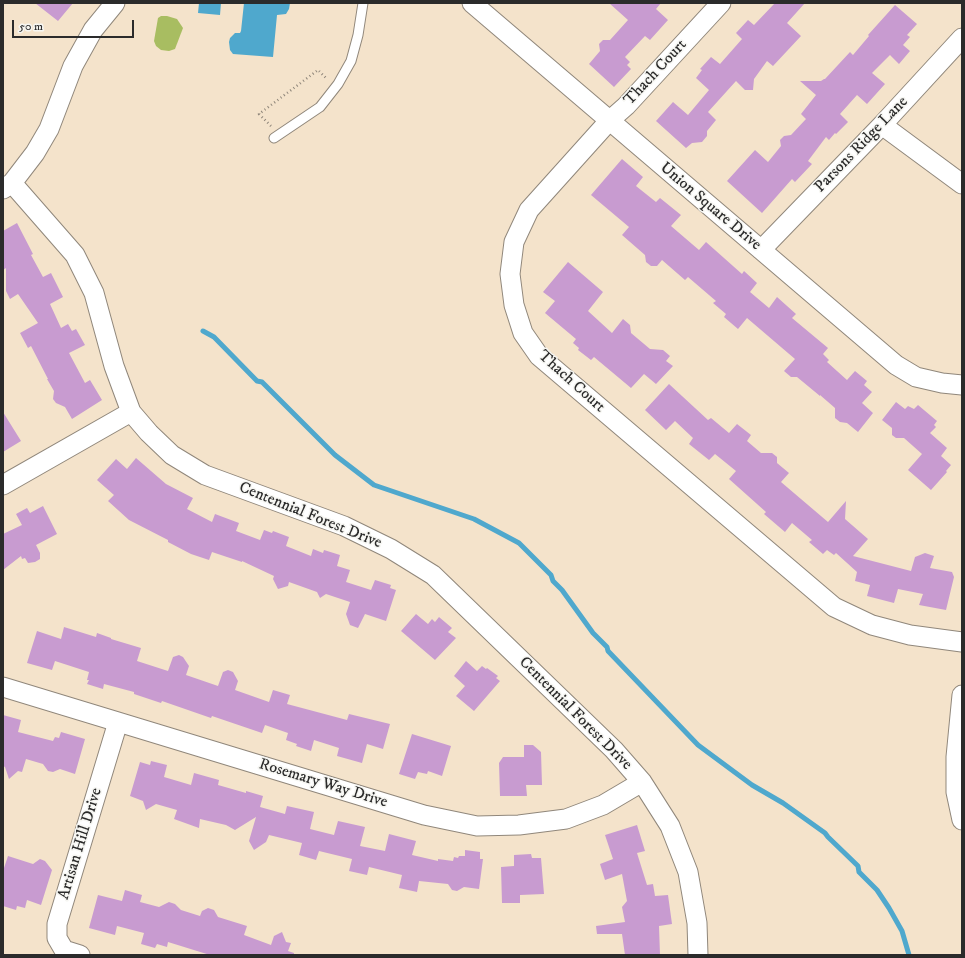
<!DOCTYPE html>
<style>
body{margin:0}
#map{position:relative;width:965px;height:958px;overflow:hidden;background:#f4e3cb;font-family:"IM FELL DW Pica",serif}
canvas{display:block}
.frame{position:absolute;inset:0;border:4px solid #2b2b2b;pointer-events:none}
.scale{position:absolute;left:12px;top:20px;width:122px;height:18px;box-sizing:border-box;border:2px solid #2b2b2b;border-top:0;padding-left:5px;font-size:12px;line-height:14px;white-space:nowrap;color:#2b2b2b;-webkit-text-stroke:3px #f6f6f2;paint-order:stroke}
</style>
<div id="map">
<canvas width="965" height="958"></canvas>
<div class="frame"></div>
<div class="scale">50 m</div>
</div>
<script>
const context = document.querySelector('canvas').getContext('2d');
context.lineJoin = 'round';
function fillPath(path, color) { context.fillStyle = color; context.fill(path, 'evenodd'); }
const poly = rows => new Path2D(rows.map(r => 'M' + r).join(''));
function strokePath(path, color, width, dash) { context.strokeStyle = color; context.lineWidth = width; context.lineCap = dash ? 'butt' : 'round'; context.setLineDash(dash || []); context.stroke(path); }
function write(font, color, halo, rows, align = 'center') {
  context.font = font + ' "IM FELL DW Pica",serif'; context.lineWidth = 3; context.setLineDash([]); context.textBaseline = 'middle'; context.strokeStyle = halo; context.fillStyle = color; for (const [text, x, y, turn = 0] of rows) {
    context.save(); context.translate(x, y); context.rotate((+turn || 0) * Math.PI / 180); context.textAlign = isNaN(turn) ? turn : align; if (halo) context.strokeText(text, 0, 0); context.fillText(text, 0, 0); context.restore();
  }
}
fillPath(poly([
 [161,16,167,16,177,19,183,28,175,49,169,51,161,50,156,46,154,41,158,18]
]), '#a8bd61');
fillPath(poly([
 [199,3,221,3,220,15,198,13],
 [244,3,290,3,289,9,286,14,277,15,273,57,233,54,230,50,229,42,230,38,235,33,240,33,241,31]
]), '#4fa8cd');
strokePath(poly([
 [203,331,214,337,257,381,262,382,335,455,374,485,474,519,519,543,551,575,553,581,562,590,593,633,607,647,608,651,698,745,752,785,783,803,825,833,828,837,858,866,859,872,877,890,889,908,902,931,909,955]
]), '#4fa8cd', 5);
fillPath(poly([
 [35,3,73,3,58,21],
 [609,3,661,3,656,9,668,20,650,40,645,36,625,57,630,62,627,65,631,69,614,87,589,64,600,51,599,44,603,40,610,40,628,20],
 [775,3,805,3,787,23,801,36,773,66,767,61,754,79,753,90,745,90,736,81,708,112,716,120,707,131,707,136,702,142,692,143,686,148,656,121,673,102,688,115,709,90,696,78,702,70,700,69,711,57,720,64,742,39,736,33,748,20,754,25],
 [895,5,917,24,907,35,910,37,903,45,910,51,899,64,890,55,872,73,885,84,867,104,857,95,840,114,848,122,836,134,835,133,829,140,826,137,808,161,812,164,795,182,792,179,762,213,727,181,755,150,768,162,781,146,780,140,784,136,791,135,806,119,801,114,816,95,800,81,821,81,824,79,825,79,850,52,853,55,869,36,868,35],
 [622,159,643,177,636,186,656,202,660,198,681,215,671,226,699,250,706,242,742,274,744,271,757,283,750,292,769,308,777,297,796,314,792,318,828,348,823,354,829,360,827,362,847,380,855,371,867,381,864,385,872,392,862,403,873,413,858,432,847,423,840,422,835,418,835,408,820,395,820,396,797,377,791,377,784,371,795,359,747,318,738,329,724,317,726,314,713,303,716,301,688,277,685,280,662,260,657,266,651,266,646,262,645,255,622,235,629,227,591,195],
 [17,223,33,254,31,255,43,277,51,273,63,297,50,304,61,328,68,324,72,331,76,329,85,345,69,353,85,383,90,380,102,400,72,419,65,407,56,403,53,399,54,391,47,379,48,379,31,346,28,348,20,333,38,323,18,294,10,299,6,291,6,268,3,270,3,231],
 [568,262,603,292,588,311,612,333,623,319,630,325,631,333,650,349,663,350,670,356,666,361,673,366,656,384,644,374,631,388,594,357,591,360,578,350,579,348,573,343,576,339,545,313,555,301,543,292],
 [669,384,708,420,711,418,729,433,737,424,751,435,747,441,761,453,772,453,777,457,777,463,789,473,781,482,828,522,846,501,845,519,868,539,853,556,911,571,915,557,925,553,934,556,930,568,952,572,954,577,946,610,919,605,923,594,898,589,894,603,867,596,870,585,855,581,857,572,836,553,834,555,827,550,823,554,809,542,812,540,792,523,785,532,764,514,766,512,729,479,736,471,715,454,709,460,689,444,693,438,675,421,666,430,645,410],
 [896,402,905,409,908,406,914,409,918,405,937,421,934,425,936,427,930,433,947,448,941,456,951,465,946,471,947,472,931,490,908,470,922,454,904,438,896,438,892,435,892,428,882,420],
 [3,412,21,441,3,452],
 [136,458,166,484,193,498,187,509,212,522,215,514,239,523,236,531,260,540,264,530,272,533,273,531,289,537,286,546,311,556,313,549,323,553,324,550,340,555,337,566,350,570,346,582,371,590,375,580,391,585,390,588,396,590,386,621,365,614,358,628,350,625,346,614,350,602,326,594,320,598,317,592,289,582,288,586,278,589,273,579,274,576,242,561,242,562,212,552,209,560,191,554,168,542,168,540,129,520,108,501,114,495,97,480,116,459,127,469],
 [43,506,57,534,36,545,40,553,40,559,35,562,28,563,25,558,22,559,21,556,3,570,3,534,22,525,16,514,27,508,30,513],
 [416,614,428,624,432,619,435,622,439,617,452,628,448,632,456,638,435,660,401,631],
 [64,627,96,637,97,633,111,638,111,639,141,648,137,661,168,671,173,657,179,655,183,657,189,666,186,675,218,686,223,672,228,670,233,672,238,681,235,690,269,702,273,690,290,695,287,704,347,720,349,714,390,724,383,749,367,744,362,763,337,756,339,748,314,740,311,751,296,746,297,744,286,740,288,733,265,725,262,733,212,716,211,718,162,701,161,703,134,694,134,692,104,684,103,689,87,684,89,680,87,680,89,672,55,661,52,670,27,663,37,631,61,639],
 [466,661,477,671,482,666,486,669,487,668,498,676,496,678,500,681,474,711,456,696,465,686,454,676],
 [3,715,21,720,18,732,53,741,55,737,59,738,61,732,85,739,75,774,60,769,53,772,48,771,43,764,26,759,22,772,18,771,9,779,5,767,3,766],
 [412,734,451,746,442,776,428,771,427,774,418,772,415,779,399,774],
 [524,745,533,745,541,752,542,785,526,785,527,796,500,796,499,763,503,757,524,757],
 [151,761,167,765,164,777,191,785,194,773,219,780,218,785,246,793,246,791,263,796,260,807,285,814,287,806,314,812,310,829,334,835,338,821,365,827,360,846,385,851,389,834,416,841,412,855,438,861,438,859,453,861,454,857,458,858,459,856,465,856,465,850,480,852,480,859,483,859,479,889,464,887,457,891,452,890,448,884,419,881,417,892,399,888,402,875,369,867,367,875,349,871,352,859,319,851,316,860,299,855,302,843,269,835,266,842,254,850,249,841,256,817,235,830,226,825,200,819,199,828,174,819,177,810,156,804,146,810,143,801,130,796,140,762,150,765],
 [637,825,645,851,637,853,647,885,653,884,655,896,668,895,672,924,659,926,660,955,625,955,622,934,597,934,596,926,625,922,622,907,627,901,622,874,605,880,600,864,613,859,605,835],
 [531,854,532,858,541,858,544,894,520,895,520,903,502,903,501,867,514,866,514,855],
 [8,856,33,864,40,859,45,861,52,870,41,905,27,900,25,908,17,906,16,910,3,906,3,871],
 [125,890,142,895,140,902,159,907,169,902,175,904,181,910,200,916,202,911,208,908,214,910,218,917,247,926,244,935,271,945,274,936,282,932,286,942,291,943,288,951,294,953,294,955,210,955,168,942,167,947,157,944,155,948,141,944,144,933,117,926,115,935,89,928,98,895,122,901]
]), '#c89bd0');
const service = poly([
 [274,138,320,107,338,84,351,61,358,35,363,3]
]);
const minor = poly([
 [472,3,896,365,916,377,942,383,962,385],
 [721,3,626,106,609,121,529,210,514,242,510,274,514,305,523,333,539,356,834,607,872,625,910,635,962,642],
 [882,125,962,184],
 [12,183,75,255,94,293,114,366,131,412,149,433,172,455,205,475,344,526,391,549,433,575,614,750,642,782,670,826,688,872,697,923,698,955],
 [3,189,12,183,35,153,49,129,73,66,93,30,115,3],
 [761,250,882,125,962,38],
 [3,485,131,412],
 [3,687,424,815,477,826,519,825,566,819,603,805,642,782],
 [962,695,956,757,956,792,962,820],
 [80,955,64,950,57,938,57,924,118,722]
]);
strokePath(service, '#90877b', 11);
strokePath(minor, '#90877b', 21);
strokePath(poly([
 [271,126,259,114,318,70,326,78,327,77]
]), '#90877b', 2.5, [1, 3]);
strokePath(service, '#fff', 9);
strokePath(minor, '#fff', 19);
write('16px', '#2b2b2b', '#f6f6f2', [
 ["Thach Court",656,73,-47],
 ["Parsons Ridge Lane",862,145,-46],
 ["Union Square Drive",710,207,40],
 ["Thach Court",571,382,42],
 ["Centennial Forest Drive",310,516,22],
 ["Centennial Forest Drive",575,714,45],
 ["Rosemary Way Drive",323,784,17],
 ["Artisan Hill Drive",81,844,-73]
]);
</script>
